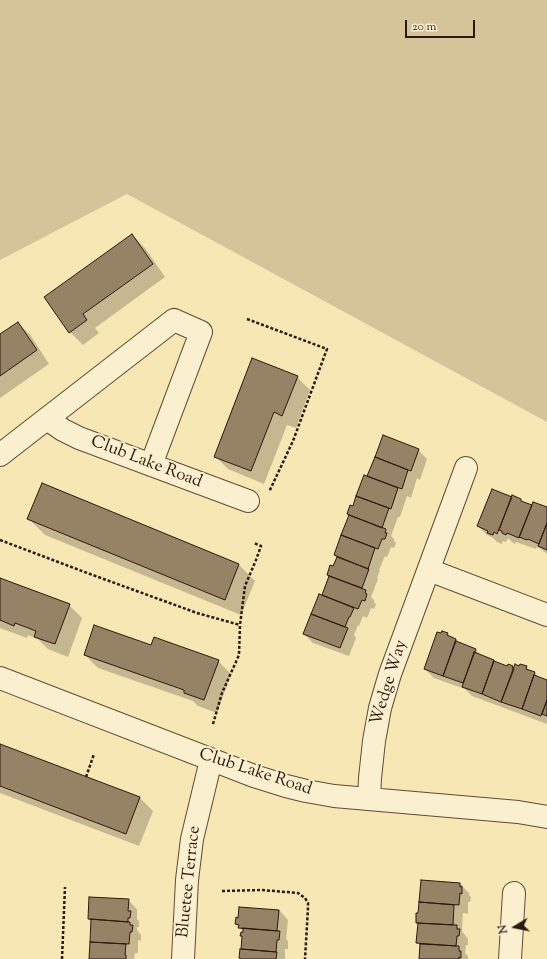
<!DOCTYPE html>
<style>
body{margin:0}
#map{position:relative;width:547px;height:959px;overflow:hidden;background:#f7e7b5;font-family:"Sorts Mill Goudy",serif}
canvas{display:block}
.north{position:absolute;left:495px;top:907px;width:40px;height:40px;-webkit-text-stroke:3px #faefcf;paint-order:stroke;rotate:260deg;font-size:11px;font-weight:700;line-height:16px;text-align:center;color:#2d170f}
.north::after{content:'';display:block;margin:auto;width:14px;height:18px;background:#2d170f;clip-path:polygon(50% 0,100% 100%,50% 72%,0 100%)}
.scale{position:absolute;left:405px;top:20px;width:70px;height:18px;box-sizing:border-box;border:2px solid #2d170f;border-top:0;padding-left:5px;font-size:12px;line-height:14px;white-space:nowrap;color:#2d170f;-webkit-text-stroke:3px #faefcf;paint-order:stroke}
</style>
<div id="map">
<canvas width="547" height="959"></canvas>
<div class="north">N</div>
<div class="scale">20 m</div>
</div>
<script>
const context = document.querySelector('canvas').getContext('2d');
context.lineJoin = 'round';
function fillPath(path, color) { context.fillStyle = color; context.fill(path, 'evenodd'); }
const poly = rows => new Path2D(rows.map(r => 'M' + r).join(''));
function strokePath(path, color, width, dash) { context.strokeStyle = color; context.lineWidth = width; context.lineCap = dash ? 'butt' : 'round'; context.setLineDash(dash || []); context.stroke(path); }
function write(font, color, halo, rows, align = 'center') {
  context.font = font + ' "Sorts Mill Goudy",serif'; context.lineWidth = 4; context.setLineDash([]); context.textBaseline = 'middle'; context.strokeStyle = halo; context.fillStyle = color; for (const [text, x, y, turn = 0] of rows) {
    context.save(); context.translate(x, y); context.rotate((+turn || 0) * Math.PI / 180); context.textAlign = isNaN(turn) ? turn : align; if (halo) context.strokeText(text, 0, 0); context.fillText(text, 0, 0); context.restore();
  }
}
fillPath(poly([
 [0,0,547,0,547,422,127,194,0,260]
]), '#d5c499');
fillPath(poly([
 [132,235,145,248,165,277,95,328,99,333,83,345,70,332],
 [18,323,31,336,49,364,0,398,0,336],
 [297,377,310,390,296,428,287,425,264,484,228,469,215,456],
 [383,437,418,450,427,459,420,480,417,478,411,498,407,496,400,517,398,517,391,536,394,539,394,541,396,543,394,548,391,547,387,557,385,556,379,570,380,570,377,578,378,579,371,597,374,600,374,602,376,604,374,609,371,608,367,618,363,616,359,626,358,625,354,635,356,638,349,656,313,643,304,634,322,596,330,577,328,575,334,567,337,558,335,555,350,516,348,514,353,507,368,477],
 [42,485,239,565,255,581,241,615,45,535,29,519],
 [512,498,521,500,525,504,547,508,547,554,542,550,537,547,536,549,516,542,515,544,512,542,508,538,506,542,503,541,502,544,497,542,493,538,487,535,478,526],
 [0,579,69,605,82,618,68,657,48,649,38,639,28,635,27,638,0,628],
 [447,634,451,638,456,639,460,644,475,649,482,656,494,661,496,663,508,668,512,667,514,669,526,667,530,671,535,673,541,679,547,681,547,724,472,696,465,689,434,678,425,669],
 [151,646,218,661,231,674,217,713,198,706,193,701,98,668,85,655],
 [0,745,140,798,153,811,139,846,0,793],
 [422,881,460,884,469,893,469,895,471,897,470,902,468,902,468,914,463,913,462,931,468,939,468,945,466,945,465,953,468,956,468,959,420,959,421,946,418,943,419,924,417,922,419,915],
 [128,900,137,909,137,919,139,921,139,927,137,927,137,930,141,935,141,941,138,940,138,953,135,953,134,959,90,959,92,922,89,919],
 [279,910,288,920,286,939,288,941,288,949,285,949,285,959,240,959,243,938,241,936,245,933,236,924]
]), '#0003');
const building = poly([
 [132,234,153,264,83,314,87,320,69,333,44,297,132,234],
 [18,322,37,350,0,376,0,334,18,322],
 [252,358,298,376,282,416,274,412,251,471,214,457,252,358],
 [383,435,419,449,411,471,375,457,383,435],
 [375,457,408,470,402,489,367,476,375,457],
 [364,475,398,488,391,509,356,496,364,475],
 [42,483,239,564,225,600,27,519,42,483],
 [492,489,512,497,497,534,494,532,493,535,487,533,488,531,477,526,492,489],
 [512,495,521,499,521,501,532,505,519,538,507,533,506,535,502,533,502,531,499,530,512,495],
 [356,496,389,508,382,528,347,514,350,505,353,506,356,496],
 [533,502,547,507,547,523,539,544,528,539,527,540,519,537,533,502],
 [349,515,386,529,385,533,387,533,385,539,382,539,378,549,341,535,349,515],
 [547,523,547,550,538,546,547,523],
 [341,535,375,548,368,569,334,555,341,535],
 [337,557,369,569,362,588,327,575,330,565,333,566,337,557],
 [329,576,366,590,365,593,367,594,365,601,362,600,358,609,322,595,329,576],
 [0,578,70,604,55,644,34,637,36,631,15,623,14,626,0,620,0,578],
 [319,594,354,608,350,617,349,617,345,627,311,614,319,594],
 [311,614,348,628,340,648,303,634,311,614],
 [94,625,151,645,154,637,219,660,204,700,184,693,184,690,84,655,94,625],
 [442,631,448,633,447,635,456,639,443,676,424,669,437,632,441,633,442,631],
 [456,641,476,649,463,683,443,676,456,641],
 [474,652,494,660,482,694,462,687,474,652],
 [494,661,507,666,508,664,513,666,512,668,514,669,501,702,482,694,494,661],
 [515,664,519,666,520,664,527,666,526,669,535,672,522,709,501,702,515,664],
 [534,675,547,680,547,700,541,716,522,709,534,675],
 [547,700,547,716,542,714,547,700],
 [0,744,140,797,126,834,0,786,0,744],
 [421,880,460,883,460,887,462,886,462,894,460,893,459,905,419,902,421,880],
 [89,897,129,899,128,911,131,911,130,918,128,918,128,922,88,919,89,897],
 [419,902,454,905,453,925,416,923,416,913,418,913,419,902],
 [239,907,279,910,277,931,238,928,239,925,235,924,236,917,238,918,239,907],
 [91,919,130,922,130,925,133,925,132,932,130,932,129,944,90,942,91,919],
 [418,923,457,925,457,929,460,929,459,936,457,936,456,946,416,943,418,923],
 [243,928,280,931,279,940,277,940,276,952,241,949,242,936,240,936,241,932,243,932,243,928],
 [90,942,126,944,125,955,126,955,126,959,89,959,90,942],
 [420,944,459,946,459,951,461,951,461,958,459,957,459,959,419,959,420,944],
 [240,949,277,952,276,959,240,959,240,958,239,958,240,949]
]);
fillPath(building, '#968365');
strokePath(building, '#2d170f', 1);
const street = poly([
 [47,419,63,430,79,438,248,501],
 [0,455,174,320,201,332,151,465],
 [429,570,547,615],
 [0,678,254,776,286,786,306,791,334,796,518,812,547,817],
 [369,799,370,778,374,741,380,708,390,674,466,468],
 [183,959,187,880,192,839,211,760],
 [510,959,514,893]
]);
strokePath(street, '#604b38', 24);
strokePath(poly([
 [247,319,327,349,293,441,269,492],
 [0,540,29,551,90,574,197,613,240,625],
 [213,724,222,693,239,655,240,625,245,586,256,560,261,546,254,543],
 [86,777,94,754],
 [222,891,262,890,298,893,305,898,308,903,308,908,305,959],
 [62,959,65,887]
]), '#2d170f', 2.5, [3, 2]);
strokePath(street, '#faefcf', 22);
write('17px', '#2d170f', '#faefcf', [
 ["Club Lake Road",146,463,21],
 ["Wedge Way",390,683,-73],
 ["Club Lake Road",255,773,18],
 ["Bluetee Terrace",190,882,-84]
]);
</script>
